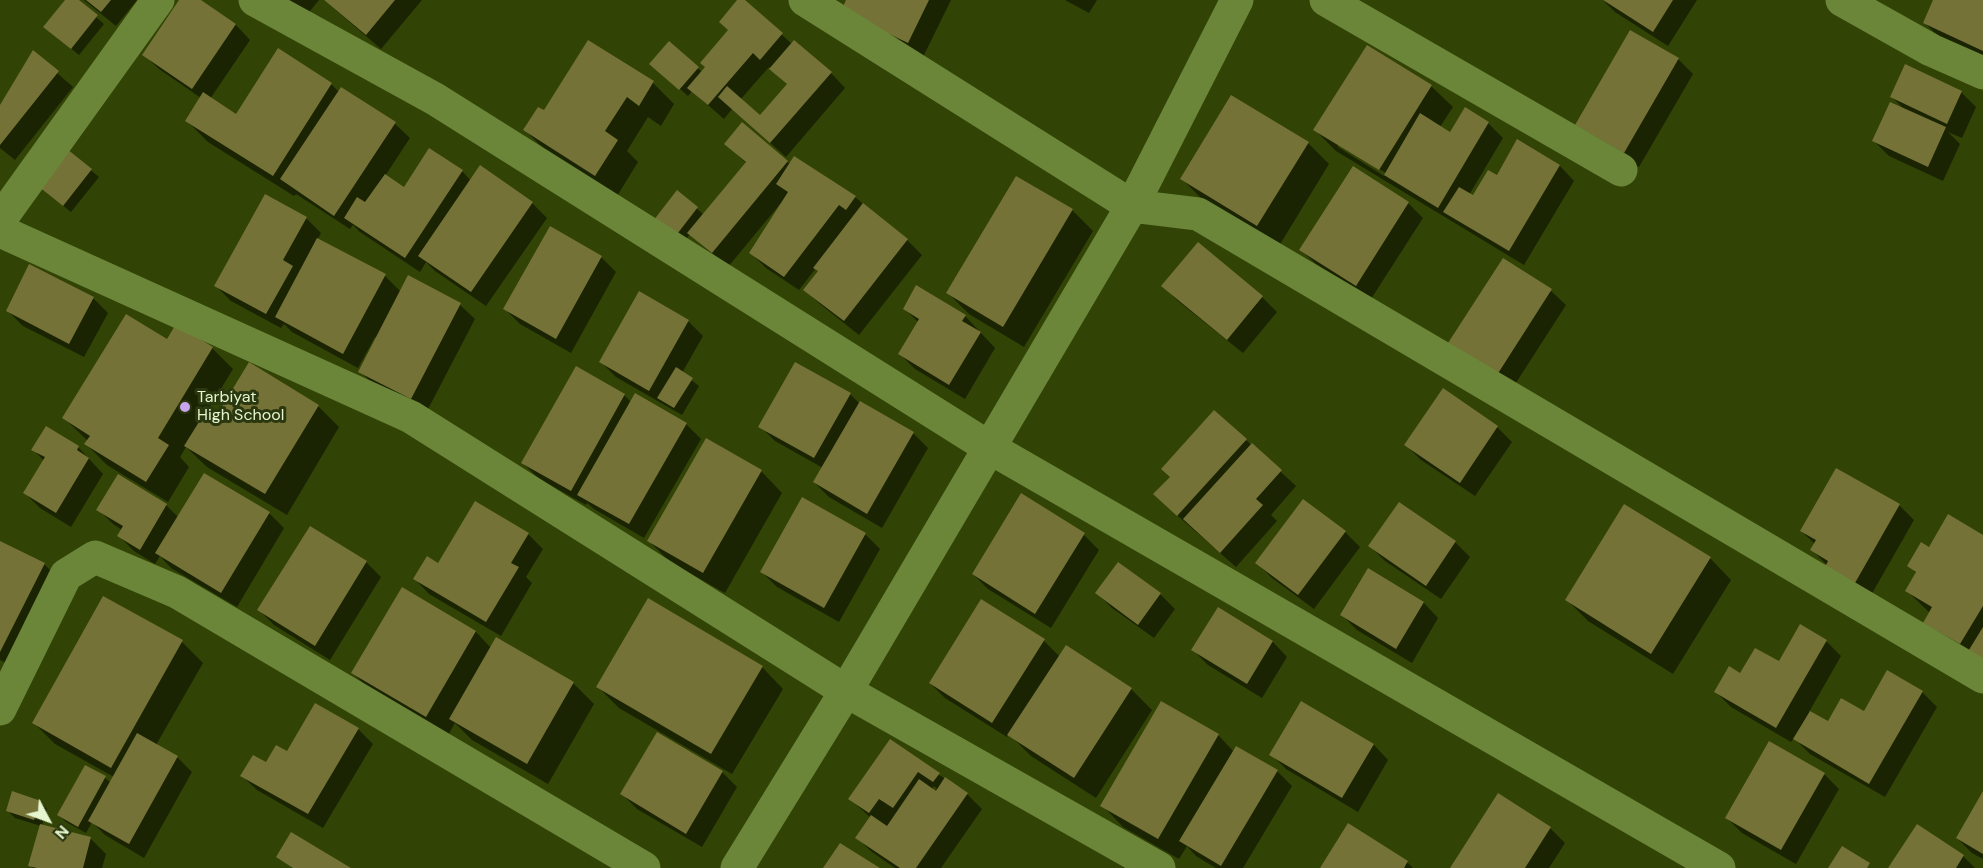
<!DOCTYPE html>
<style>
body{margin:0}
#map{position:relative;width:1983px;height:868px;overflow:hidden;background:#314305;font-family:"DM Sans",sans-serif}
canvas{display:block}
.north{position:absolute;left:18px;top:790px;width:60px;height:60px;-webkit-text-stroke:4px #2a370f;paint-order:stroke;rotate:131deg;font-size:16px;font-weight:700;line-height:24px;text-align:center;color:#e5f5ce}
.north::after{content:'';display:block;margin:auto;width:21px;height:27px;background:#e5f5ce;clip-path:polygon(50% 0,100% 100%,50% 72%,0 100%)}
</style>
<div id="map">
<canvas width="1983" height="868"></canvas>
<div class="north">N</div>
</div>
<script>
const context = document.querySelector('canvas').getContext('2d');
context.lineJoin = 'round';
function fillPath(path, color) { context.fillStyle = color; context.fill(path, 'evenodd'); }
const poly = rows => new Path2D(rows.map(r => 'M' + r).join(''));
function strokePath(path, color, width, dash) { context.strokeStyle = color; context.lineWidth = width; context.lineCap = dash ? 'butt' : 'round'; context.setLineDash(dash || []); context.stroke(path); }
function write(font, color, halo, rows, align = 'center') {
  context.font = font + ' "DM Sans",sans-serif'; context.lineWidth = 6; context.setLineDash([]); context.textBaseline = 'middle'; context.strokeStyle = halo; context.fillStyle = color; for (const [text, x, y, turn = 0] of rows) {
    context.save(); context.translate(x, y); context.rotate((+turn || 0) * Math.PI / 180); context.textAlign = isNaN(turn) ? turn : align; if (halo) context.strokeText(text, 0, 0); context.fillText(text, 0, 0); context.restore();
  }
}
fillPath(poly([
 [67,0,76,0,104,24,79,55,53,34],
 [84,0,137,0,116,26],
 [181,0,198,0,236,25,250,40,210,99,237,116,331,84,339,92,395,124,410,138,385,176,404,189,462,171,471,181,532,203,547,218,486,306,435,271,426,262,420,272,360,232,353,225,350,229,296,194,294,196,208,142,187,121,201,98,159,69,144,55],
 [280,0,319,0,306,16],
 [324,0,422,0,381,49],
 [739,0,743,0,792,44,831,73,845,88,786,157,732,109,724,119,692,91,688,96,659,71,669,43,703,73,730,30],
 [769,67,788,85,760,117,740,100],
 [848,0,951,0,923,57,858,26],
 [1065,0,1097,0,1089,13],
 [1603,0,1697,0,1668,46,1615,12],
 [1934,0,1983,0,1983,57,1939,37,1924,22],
 [588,42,653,83,674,104,661,126,648,117,627,151,638,162,617,196,546,151,525,130,544,112],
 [1367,47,1431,86,1453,107,1440,127,1450,134,1488,123,1503,138,1469,195,1474,197,1497,177,1518,141,1560,166,1574,181,1524,265,1336,151,1315,130],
 [1338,143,1386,173,1384,176,1338,147],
 [33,52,73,87,15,160,0,148,0,108],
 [1678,59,1693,74,1639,167,1591,139],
 [1961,92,1976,107,1962,138,1948,132,1960,144,1943,181,1889,156,1874,141,1905,110,1892,97],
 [1308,143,1329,164,1279,246,1203,200,1182,179],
 [726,144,787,162,855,197,907,240,922,255,859,335,820,304,805,290,819,271,816,268,799,290,766,268,751,253,781,205,780,204,728,267,690,234,679,249,659,233,678,192,704,215,746,163],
 [68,151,99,177,71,212,47,193],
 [1353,168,1408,203,1423,218,1371,299,1316,264,1301,250],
 [1072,210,1093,231,1024,347,969,314,948,293],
 [306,218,321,233,317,240,385,276,401,292,409,277,460,305,475,319,426,413,375,386,360,371,377,339,375,337,358,368,292,332,284,324,281,328,231,301,216,286],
 [601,257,616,272,571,353,520,324,505,309],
 [1163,286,1262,297,1277,312,1243,353,1178,301],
 [1551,291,1566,305,1512,389,1465,358],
 [93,298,108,313,84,357,23,326,8,311],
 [904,308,965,316,995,348,965,399,915,369,900,354,919,323],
 [688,321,703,336,682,373,699,386,682,415,616,377,601,362],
 [167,341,212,348,233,369,202,420,212,425,318,406,339,427,287,515,207,467,186,447,180,457,189,467,168,502,107,465,86,444,88,441,64,418],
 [577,368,624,395,631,402,686,424,701,439,644,538,594,509,587,503,586,505,538,478,523,463],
 [1443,390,1497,427,1512,442,1475,496,1421,460,1406,445],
 [850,394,860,404,913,433,928,448,882,528,829,497,814,482,823,468,775,441,760,426],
 [1246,440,1296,486,1271,515,1277,521,1236,567,1170,509],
 [78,447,103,474,71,527,40,508,25,493,44,461,33,449],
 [761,471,782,493,725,593,670,562,649,541],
 [1022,496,1084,535,1099,550,1051,628,988,589,973,574],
 [1303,501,1345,532,1360,547,1314,609,1272,578,1257,563],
 [1399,504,1455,542,1470,557,1441,599,1385,561,1370,546],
 [166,505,178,517,269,513,284,528,237,607,171,568,160,556,155,564,134,551,119,536,122,530,113,524,98,509],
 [1899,505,1914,520,1866,604,1812,550,1815,544,1801,531],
 [528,534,543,549,526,577,532,583,501,636,429,594,415,579,439,565],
 [865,534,880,549,839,622,777,587,762,572],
 [1983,536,1983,675,1946,643,1930,613,1907,591,1917,574,1909,566,1930,549],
 [0,542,44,564,59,579,14,667,0,660],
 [1710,558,1731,580,1673,674,1588,621,1567,600],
 [366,562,381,577,330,660,274,625,259,610],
 [1369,570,1424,603,1438,618,1412,663,1357,630,1342,615],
 [403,589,476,632,491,648,573,683,594,704,548,784,472,740,455,723,447,737,374,694,353,673],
 [1097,593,1160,594,1175,609,1154,638,1112,608],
 [1218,609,1273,642,1287,657,1262,698,1208,665,1193,650],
 [1044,641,1060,657,1131,689,1152,710,1096,798,1031,756,1009,734,1007,737,945,698,930,683],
 [1826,641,1841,656,1809,712,1828,723,1864,713,1888,672,1922,692,1937,707,1885,797,1810,754,1794,738,1791,742,1731,707,1716,692,1741,675,1779,663],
 [182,642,203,663,156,745,177,757,192,772,144,858,105,835,92,822,86,833,66,822,59,815,85,767,105,778,111,783,114,777,55,744,34,723],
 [762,667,783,689,732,774,619,708,598,687],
 [1302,703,1374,745,1388,760,1358,812,1286,769,1271,754],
 [358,729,373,744,323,828,257,790,242,776,287,753],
 [657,734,722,772,737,787,702,847,637,809,622,794],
 [1218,735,1234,752,1277,771,1292,786,1243,868,1216,868,1196,856,1187,846,1179,859,1123,827,1102,805],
 [890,741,967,794,982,809,941,868,895,868,872,852,857,838,871,818,850,799],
 [934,786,938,790,936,793,931,790],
 [1770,743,1825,775,1839,789,1796,864,1742,833,1727,818],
 [1983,794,1983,859,1972,853,1957,838],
 [1498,795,1550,828,1565,843,1549,868,1453,868],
 [40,802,47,809,42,826,91,839,106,854,102,868,33,868,30,865,41,826,15,818,7,810],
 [1348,825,1407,862,1413,868,1322,868],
 [1963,856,1975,868,1890,868]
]), '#0007');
fillPath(poly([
 [65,0,79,0,98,15,71,49,43,27],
 [86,0,111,0,101,12],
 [179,0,201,0,236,24,192,89,142,55],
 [324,0,395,0,366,35],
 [737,0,745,0,783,33,760,60,753,53,708,105,687,88,705,67,700,63,728,30,719,22],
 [846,0,929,0,908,43,841,11],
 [1603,0,1673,0,1653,32],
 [1933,0,1983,0,1983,51,1923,23],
 [1630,30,1679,58,1624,153,1575,125],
 [588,40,654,81,639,106,627,97,605,131,618,140,595,176,523,130,538,107,544,110],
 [794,40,832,72,770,143,718,97,727,86,760,115,787,84,769,69],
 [669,41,699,67,679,90,649,64],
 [1367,45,1432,85,1379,170,1313,130],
 [278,48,332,83,273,176,185,121,203,92,236,114],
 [33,50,59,71,0,145,0,105],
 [1905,64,1962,91,1947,124,1890,97],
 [341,87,396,122,334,216,280,179],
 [1231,95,1309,142,1257,226,1180,179],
 [1890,102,1946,127,1928,167,1872,141],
 [1465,107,1489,122,1438,208,1384,175,1420,113,1450,132],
 [742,122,788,161,712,253,687,233,746,162,724,144],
 [1517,139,1560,165,1509,251,1443,212,1459,187,1473,195,1488,170,1497,175],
 [429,148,463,170,405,258,344,218,357,197,365,202,385,174,404,187],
 [67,149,92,169,63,206,38,186],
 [794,156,856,196,846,210,839,205,784,277,749,253,788,192,776,184],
 [480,165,533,202,471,292,418,256],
 [1353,166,1409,202,1356,286,1299,250],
 [1016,176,1073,209,1003,327,946,293],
 [677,190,698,207,671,242,650,225],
 [265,194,307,217,283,260,293,266,266,314,214,286],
 [863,203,908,239,844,321,803,290,818,271,813,268],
 [550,226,602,256,556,339,503,309],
 [317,238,386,274,343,354,275,317],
 [1198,242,1263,296,1227,340,1161,286],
 [1503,258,1552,289,1497,375,1448,343],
 [29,264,94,297,69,344,6,311],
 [408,275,461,303,411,399,358,372],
 [916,285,966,315,962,321,981,332,949,385,898,354,919,319,903,309],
 [639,291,689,320,649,391,599,362],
 [126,314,167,339,176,324,213,347,158,438,169,445,146,482,84,444,90,436,62,418],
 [249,362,319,405,265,494,184,446,202,417,212,423],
 [795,362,851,393,814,458,758,427],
 [576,366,625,394,571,491,521,463],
 [676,367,693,378,674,408,657,398],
 [1443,388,1498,426,1460,483,1404,445],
 [635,393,687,423,629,524,577,495],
 [860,401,914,432,867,514,813,482],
 [1214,410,1247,439,1177,516,1153,494,1170,477,1161,469],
 [46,426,79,446,77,450,89,458,56,513,23,493,45,457,31,450],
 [706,438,762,470,703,573,647,541],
 [1252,443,1282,470,1256,499,1263,505,1220,553,1183,519],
 [1836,468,1900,504,1851,590,1822,573,1828,561,1810,550,1816,540,1800,531],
 [204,473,270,512,221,593,155,553],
 [118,474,167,504,140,550,117,536,123,526,96,510],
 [1021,493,1085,533,1035,614,972,574],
 [802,497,866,533,824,608,760,572],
 [1303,499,1346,531,1298,595,1255,563],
 [475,501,529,533,511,563,519,567,486,622,413,579,427,556,438,563],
 [1399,502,1456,541,1426,586,1368,546],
 [1624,504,1711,557,1651,654,1565,600],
 [1948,514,1983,535,1983,606,1960,644,1923,623,1932,607,1905,591,1916,572,1907,566,1921,542,1929,547],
 [310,526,367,561,315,646,257,610],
 [0,541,45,563,0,652],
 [1118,562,1161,593,1138,625,1095,593],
 [1368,568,1424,602,1396,649,1340,615],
 [402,587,476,631,426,717,351,673],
 [103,596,183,640,111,768,32,723],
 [648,598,763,666,711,754,596,687],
 [981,599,1045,639,992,723,929,683],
 [1218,607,1273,641,1247,684,1191,650],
 [1800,624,1827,640,1776,728,1714,692,1729,666,1740,673,1755,648,1779,661],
 [1983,627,1983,670,1964,658],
 [496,637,574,682,527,764,449,719],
 [1066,645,1132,688,1074,778,1007,735],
 [1887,670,1923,691,1869,784,1793,739,1810,711,1828,721,1841,698,1864,711],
 [1161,701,1219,734,1158,839,1100,806],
 [1301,701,1374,744,1342,798,1269,755],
 [315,703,359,728,308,814,240,776,253,755,266,762,276,745,287,751],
 [657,732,723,771,686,834,620,794],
 [137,733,178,756,129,844,88,821],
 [890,739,940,773,933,782,918,772,893,808,879,799,869,813,848,799],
 [1769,741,1825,773,1781,850,1725,818],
 [1236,746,1278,770,1221,866,1179,841],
 [85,765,106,776,78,827,57,815],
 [945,777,968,793,916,868,900,868,855,838,871,815,887,826,919,779,936,791],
 [12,791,41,801,34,820,6,811],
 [1983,791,1983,854,1956,838],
 [1498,793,1551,827,1525,868,1450,868],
 [1348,823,1408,861,1404,868,1320,868],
 [40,824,91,837,83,868,37,868,28,866],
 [1917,824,1964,855,1956,868,1888,868],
 [291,832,351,868,293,868,276,857],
 [840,843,880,868,823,868],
 [1842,846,1870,863,1867,868,1828,868]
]), '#757237');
strokePath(poly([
 [255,0,435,99,990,448,1719,868],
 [805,0,1132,206,1198,214,1983,677],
 [1326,0,1621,170],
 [1842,0,1931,50,1983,73],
 [0,220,158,0],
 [0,231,411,417,846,691,1159,868],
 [0,709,66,575,95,557,177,592,644,868],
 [737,868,846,691,1132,206,1237,0]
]), '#6b8539', 33);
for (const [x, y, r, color] of [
 [185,407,6,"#c8a6ef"]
]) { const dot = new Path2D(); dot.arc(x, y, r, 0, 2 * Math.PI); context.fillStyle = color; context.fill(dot); strokePath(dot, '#2a370f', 2); }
write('16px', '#e5f5ce', '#2a370f', [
 ["Tarbiyat",197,398],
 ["High School",197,416]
], 'left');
</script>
